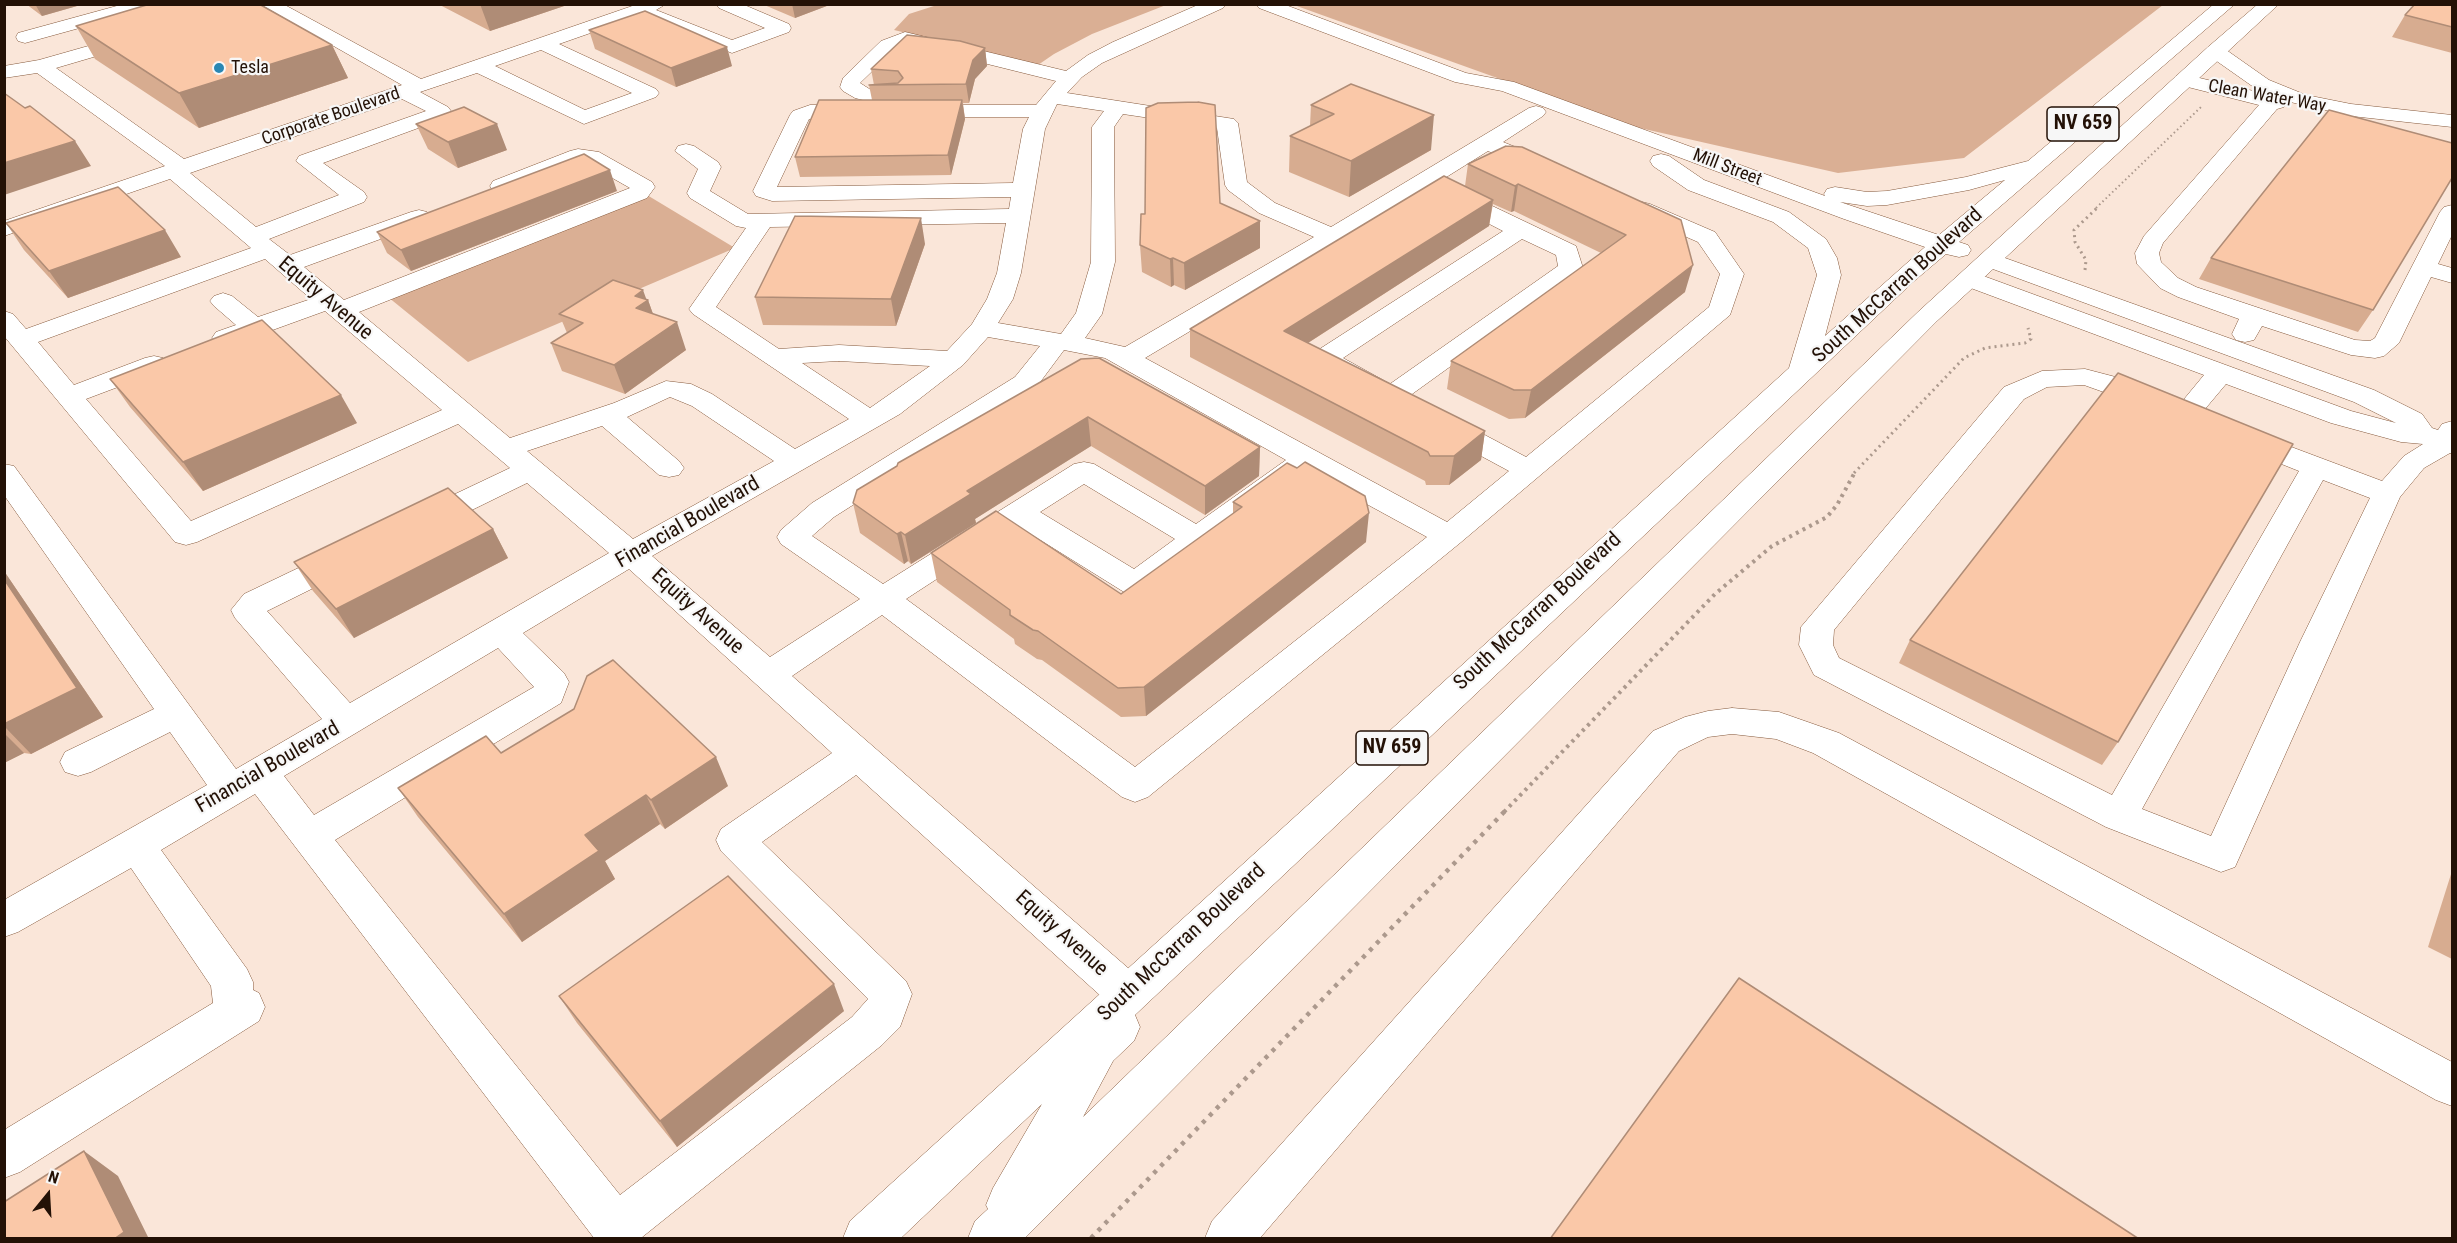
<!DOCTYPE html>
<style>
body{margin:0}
#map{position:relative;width:2457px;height:1243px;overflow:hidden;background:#fae6d9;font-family:"Roboto Condensed",sans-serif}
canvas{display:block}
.frame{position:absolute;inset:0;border:6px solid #231106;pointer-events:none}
.north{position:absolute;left:18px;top:1165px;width:60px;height:60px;-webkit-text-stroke:4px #f7f7f7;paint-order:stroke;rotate:18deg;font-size:16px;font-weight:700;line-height:24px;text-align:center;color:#231106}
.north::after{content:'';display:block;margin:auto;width:21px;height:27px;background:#231106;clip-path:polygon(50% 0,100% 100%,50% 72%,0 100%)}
</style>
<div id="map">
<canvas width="2457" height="1243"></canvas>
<div class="frame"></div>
<div class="north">N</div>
</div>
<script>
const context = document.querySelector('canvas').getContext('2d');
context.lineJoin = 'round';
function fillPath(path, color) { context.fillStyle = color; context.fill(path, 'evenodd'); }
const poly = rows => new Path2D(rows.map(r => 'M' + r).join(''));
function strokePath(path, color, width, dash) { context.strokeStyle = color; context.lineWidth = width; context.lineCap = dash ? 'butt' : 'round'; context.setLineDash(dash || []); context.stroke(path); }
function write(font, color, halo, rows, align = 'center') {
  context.font = font + ' "Roboto Condensed",sans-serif'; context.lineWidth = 4.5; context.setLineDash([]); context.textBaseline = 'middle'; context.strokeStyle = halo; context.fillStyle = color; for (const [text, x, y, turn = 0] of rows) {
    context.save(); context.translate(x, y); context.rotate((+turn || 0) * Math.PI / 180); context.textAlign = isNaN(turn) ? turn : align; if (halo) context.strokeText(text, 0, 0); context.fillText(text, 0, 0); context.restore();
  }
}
fillPath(poly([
 [937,5,1166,5,1092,34,1054,54,1038,65,894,30,909,14],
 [1294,5,2163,5,1964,158,1838,173,1631,126],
 [647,195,735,248,468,362,388,297]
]), '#daaf94');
const minor = poly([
 [124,4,155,4,152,8,25,43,18,41,16,37,18,33,124,4],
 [260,4,283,4,421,79,638,4,666,4,656,10,732,40,765,28,719,8,716,4,742,4,789,24,791,28,789,32,732,53,639,16,559,44,656,89,659,93,656,97,584,124,477,73,420,92,448,107,451,111,448,115,440,120,323,163,364,192,367,197,364,202,269,239,290,255,411,212,419,210,427,212,431,217,427,222,304,267,344,300,630,188,586,163,580,163,509,191,501,193,493,191,490,186,493,181,570,151,578,149,599,152,652,182,655,187,647,198,359,312,510,438,614,403,666,381,691,384,712,394,795,449,849,419,693,314,689,309,746,228,736,226,690,198,687,193,698,169,675,151,678,146,686,144,694,146,718,162,721,167,710,191,748,214,1009,209,1011,197,772,201,756,196,753,191,790,115,793,111,810,105,860,105,867,107,870,111,867,115,860,117,809,119,777,187,1013,183,1023,129,1029,117,918,117,911,115,908,111,911,107,918,105,1036,105,1056,81,907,44,895,49,860,83,871,90,901,92,904,96,901,100,871,102,855,98,843,91,840,87,843,78,881,41,905,32,1066,71,1088,55,1113,42,1200,4,1226,4,1223,8,1102,63,1082,77,1067,93,1234,119,1238,123,1247,182,1275,203,1331,227,1529,108,1536,106,1543,108,1546,112,1543,116,1503,142,1550,161,1553,166,1550,171,1542,173,1534,171,1488,151,1440,181,1576,246,1583,268,1580,273,1401,402,1391,404,1381,402,1315,364,1311,358,1315,352,1503,231,1425,191,1145,358,1447,522,1509,471,1433,430,1429,424,1433,418,1443,415,1453,418,1526,457,1709,307,1720,274,1698,242,1634,214,1630,209,1634,204,1642,202,1650,204,1715,232,1744,274,1730,315,1460,543,1148,797,1135,802,1122,797,882,615,792,676,1143,981,1149,994,1143,1007,1128,1013,1113,1007,856,775,762,842,906,981,912,994,900,1027,882,1045,641,1238,594,1238,255,794,161,850,247,969,253,982,253,990,259,993,265,1007,259,1021,20,1172,4,1178,4,1130,213,1003,211,986,131,868,18,932,4,937,4,900,207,785,170,732,91,772,78,776,65,772,60,762,65,752,154,709,4,495,4,464,14,466,236,769,322,719,235,618,231,610,244,594,334,551,345,548,356,551,361,559,356,567,267,611,350,703,609,553,527,483,435,528,424,531,413,528,409,521,413,514,510,468,458,424,197,542,186,545,175,542,4,336,4,311,13,314,26,329,251,248,170,179,4,236,4,221,165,166,37,73,4,78,4,66,39,60,134,33,141,35,143,39,141,43,56,68,184,159,402,85,260,4],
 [541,50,632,93,585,110,495,66,541,50],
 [402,99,426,111,299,156,296,161,339,195,256,227,190,173,402,99],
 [1057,104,1104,111,1092,127,1091,262,1076,313,1061,334,998,323,1013,299,1021,273,1045,129,1057,104],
 [1123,114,1217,128,1225,185,1228,190,1259,213,1314,237,1125,347,1085,338,1102,314,1115,262,1114,127,1123,114],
 [1006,223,997,273,987,299,972,324,947,351,839,345,779,349,716,307,770,227,1006,223],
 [1522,239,1556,255,1558,266,1390,384,1343,358,1522,239],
 [265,259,311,299,258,317,232,296,223,293,214,296,210,301,214,306,236,325,216,332,212,338,216,344,225,346,234,344,325,311,442,410,191,521,86,399,163,370,167,364,163,358,154,356,145,358,74,385,38,342,265,259],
 [988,337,1040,346,1015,377,812,503,781,530,777,537,781,544,860,599,770,657,652,556,900,414,963,365,988,337],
 [1064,350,1105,358,1286,460,1196,524,1094,464,1084,462,1074,464,883,584,812,536,834,517,1035,389,1064,350],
 [839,361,930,366,870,408,802,363,839,361],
 [670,397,692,406,774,461,633,539,527,451,602,426,659,475,669,477,679,475,684,468,679,461,627,417,670,397],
 [1308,472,1427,537,1135,767,906,599,1018,526,1124,592,1135,595,1146,592,1308,472],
 [1084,484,1175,539,1134,569,1040,512,1084,484],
 [629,569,832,753,721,829,716,840,721,851,868,999,852,1017,620,1195,335,840,561,703,569,682,564,673,523,633,629,569],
 [498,648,534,687,314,815,284,776,498,648],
 [2215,45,2222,47,2269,80,2306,95,2351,104,2452,115,2452,127,2351,116,2286,101,2284,107,2277,109,2163,243,2159,253,2161,262,2178,278,2196,287,2355,340,2370,341,2375,338,2440,212,2444,207,2452,205,2452,235,2438,264,2452,268,2452,283,2431,277,2399,343,2384,356,2375,358,2351,355,2262,326,2254,340,2245,342,2236,340,2232,334,2239,319,2178,297,2160,288,2137,264,2135,253,2144,236,2259,105,2176,84,2173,80,2176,76,2183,74,2274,96,2255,88,2208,55,2205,51,2208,47,2215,45],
 [1991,253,2374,390,2422,414,2432,428,2438,430,2442,424,2452,421,2452,454,2450,453,2424,468,2400,497,2235,867,2221,872,2106,827,1814,675,1799,645,1801,627,2004,387,2042,371,2085,369,2127,380,2161,395,2165,401,2161,407,2151,409,2084,385,2047,387,2024,399,1834,630,1833,645,1839,658,2112,795,2299,471,2234,445,2230,439,2234,433,2244,430,2254,433,2382,481,2404,456,2423,444,2401,442,2331,423,2226,384,2195,421,2185,423,2175,421,2171,415,2204,375,1960,284,1957,279,1960,274,1969,272,1978,274,2351,411,2396,423,2354,402,1982,265,1979,260,1982,255,1991,253],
 [2323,480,2370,498,2300,642,2211,836,2142,809,2323,480],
 [1732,708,1779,712,1839,733,2452,1062,2452,1106,2436,1100,1813,753,1776,739,1732,734,1708,737,1679,751,1260,1238,1205,1238,1212,1221,1653,731,1685,717,1708,711,1732,708]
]);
const major = poly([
 [1256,4,1283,4,1466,73,1514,82,1825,196,1824,194,1827,189,1835,187,1867,192,1887,191,1966,177,2028,161,2214,4,2235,4,1959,242,1968,245,1971,250,1968,255,1959,257,1946,254,1913,282,1135,1015,1140,1027,1134,1041,1113,1061,1083,1117,1919,311,2208,47,2258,4,2279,4,1937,321,1025,1238,968,1238,975,1221,988,1209,986,1205,993,1188,1042,1104,901,1238,843,1238,850,1221,1789,368,1817,275,1808,248,1773,222,1688,190,1653,166,1650,161,1653,156,1661,154,1669,156,1704,180,1789,212,1826,239,1837,258,1841,275,1825,336,1925,247,1844,219,1502,91,1455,82,1259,8,1256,4],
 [2005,180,1939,235,1840,202,1867,206,1887,205,1969,190,2005,180]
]);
strokePath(minor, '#85593c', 1);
strokePath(major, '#85593c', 1);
strokePath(poly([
 [2096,208,2201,107]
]), '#ac998d', 2, [1.5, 3]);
strokePath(poly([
 [2085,270,2086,260,2075,242,2074,230,2098,207],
 [1854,473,1964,358,1985,348,2025,343,2031,339,2028,328]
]), '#ac998d', 3, [2, 4]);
strokePath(poly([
 [1504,812,1715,594,1772,546,1827,517,1837,505,1855,472]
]), '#ac998d', 4, [3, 4.5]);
strokePath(poly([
 [1091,1238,1506,810]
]), '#ac998d', 4.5, [4, 6]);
fillPath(minor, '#fff');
fillPath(major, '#fff');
fillPath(poly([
 [26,4,84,4,42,16],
 [438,4,570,4,490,31],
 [762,4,832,4,795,18],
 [2452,4,2452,53,2392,37,2405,15],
 [76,26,332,45,348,78,199,128,95,59],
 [589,30,732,66,676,87,595,49],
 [985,48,987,66,975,79,969,103,963,103,965,119,951,175,800,177,795,157,872,100,869,85,874,85,871,69],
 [1311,105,1431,150,1349,197,1289,172,1290,136,1310,126],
 [416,124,507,150,458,168,428,149],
 [1468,164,1681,220,1685,292,1525,418,1509,419,1447,389,1451,361,1601,253,1514,211,1511,212,1493,204,1489,226,1308,343,1485,431,1481,460,1449,485,1426,485,1425,481,1190,357,1190,329,1465,186],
 [617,191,411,271,387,253,377,232],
 [1220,203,1260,248,1185,290,1174,285,1171,287,1142,272,1140,245],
 [6,223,181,257,68,298,24,250],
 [925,244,896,326,763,325,755,297],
 [2211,258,2373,310,2358,332,2199,279],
 [647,299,648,300,653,314,686,350,625,394,562,371,551,343,567,333,559,314],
 [1081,359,1260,447,1259,476,1205,515,1091,446,975,519,976,523,911,564,908,561,904,564,860,533,853,503],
 [110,379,357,423,203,491,130,407],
 [1233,502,1366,542,1146,716,1121,717,1042,660,1037,659,1015,644,1014,639,937,582,931,553,1121,594,1233,514],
 [493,529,508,558,354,638,313,591,294,562],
 [4,571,103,717,31,754,24,753,4,763],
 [1910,640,2118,742,2102,765,1899,663],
 [501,753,728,786,665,829,660,824,605,861,615,879,522,942,418,817,398,788],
 [2452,871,2452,959,2428,947],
 [559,996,844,1011,677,1147,577,1023]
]), '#d7ac90');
fillPath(poly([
 [35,4,84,4,42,16],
 [480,4,570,4,490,31],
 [792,4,832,4,795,18],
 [332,45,348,78,199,128,179,93],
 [727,47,732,66,676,87,671,68],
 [985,48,987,66,975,79,969,103,966,84,973,60],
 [962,100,965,119,951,175,948,155],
 [1434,115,1431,150,1349,197,1351,161],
 [497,124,507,150,458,168,448,142],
 [75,141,91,166,4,195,4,163],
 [610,170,617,191,411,271,401,250],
 [1518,184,1514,211,1511,212,1515,186],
 [1493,200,1489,226,1283,359,1284,331],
 [921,218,925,244,896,326,891,299],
 [1260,221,1260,248,1185,290,1184,263],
 [165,230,181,257,68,298,49,271],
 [1173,258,1174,285,1171,287,1170,259],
 [1693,265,1685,292,1525,418,1531,390],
 [643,290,647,301,648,300,658,328,636,308,635,296],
 [677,322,686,350,625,394,614,365],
 [341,395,357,423,203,491,183,462],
 [1088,417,1091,446,975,519,976,523,911,564,905,535,967,491],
 [1485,431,1481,460,1449,485,1454,456],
 [1260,447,1259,476,1205,515,1205,486],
 [1369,513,1366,542,1146,716,1144,687],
 [493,529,508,558,354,638,336,609],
 [901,532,908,561,904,564,897,534],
 [4,571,103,717,31,754,4,726],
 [4,733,24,753,4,763],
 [716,757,728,786,665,829,651,800],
 [646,795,660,824,605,861,615,879,522,942,504,914,585,835],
 [834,984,844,1011,677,1147,660,1121],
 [84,1151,118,1176,149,1239,114,1239]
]), '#af8c76');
const building = poly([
 [150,4,259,4,332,45,179,93,76,26,150,4],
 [2415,4,2452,4,2452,27,2405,15,2415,4],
 [645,11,727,47,671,68,589,30,645,11],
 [907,35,960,41,985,48,973,60,966,84,869,85,898,83,903,78,898,71,871,69,907,35],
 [1351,84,1434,115,1351,161,1290,136,1334,114,1311,105,1351,84],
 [4,93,25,108,30,106,75,141,4,163,4,93],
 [819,100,962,100,948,155,795,157,819,100],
 [1198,102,1215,105,1220,203,1260,221,1184,263,1173,258,1170,259,1140,245,1141,214,1145,214,1146,108,1158,103,1198,102],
 [464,107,497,124,448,142,416,124,464,107],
 [2329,110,2452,143,2452,178,2373,310,2211,258,2329,110],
 [1506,146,1522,147,1681,220,1693,265,1531,390,1514,390,1451,361,1626,235,1518,184,1515,186,1468,164,1506,146],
 [584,154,610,170,401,250,377,232,584,154],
 [1444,176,1493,200,1284,331,1485,431,1454,456,1430,456,1428,452,1190,329,1444,176],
 [118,187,165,230,49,271,6,223,118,187],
 [795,216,921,218,891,299,755,297,795,216],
 [613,280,643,290,635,296,648,300,636,308,677,322,614,365,551,343,583,323,559,314,613,280],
 [262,320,341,395,183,462,110,379,262,320],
 [1099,358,1260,447,1205,486,1088,417,967,491,971,494,905,535,901,532,897,534,853,503,857,490,897,466,898,463,1081,359,1099,358],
 [2118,373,2293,444,2118,742,1910,640,2118,373],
 [1305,462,1365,496,1369,513,1144,687,1118,688,1038,631,1033,630,1010,615,1010,610,931,553,996,511,1121,594,1242,507,1233,502,1287,463,1297,468,1305,462],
 [448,488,493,529,336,609,294,562,448,488],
 [4,579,77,688,4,724,4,579],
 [613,660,716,757,651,800,646,795,585,835,599,851,504,914,398,788,486,736,501,753,574,709,587,676,613,660],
 [728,876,834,984,660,1121,559,996,728,876],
 [1739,978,2139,1239,1550,1239,1739,978],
 [84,1151,124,1232,114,1239,4,1239,4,1202,84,1151]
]);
fillPath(building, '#fac8a8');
strokePath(building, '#af8c76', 1.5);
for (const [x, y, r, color] of [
 [219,68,6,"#2a87b3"]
]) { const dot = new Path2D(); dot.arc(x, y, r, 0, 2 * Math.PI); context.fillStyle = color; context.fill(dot); strokePath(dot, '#f7f7f7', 2); }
write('18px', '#231106', '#f7f7f7', [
 ["Tesla",231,68]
], 'left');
write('18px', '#231106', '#f7f7f7', [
 ["Clean Water Way",2267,97,10],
 ["Corporate Boulevard",331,117,-19],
 ["Mill Street",1727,168,21]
]);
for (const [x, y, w] of [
 [2083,124,72],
 [1392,748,72]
]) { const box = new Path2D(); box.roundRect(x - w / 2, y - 17, w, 34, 4.5); context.fillStyle = '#f7f7f7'; context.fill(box); strokePath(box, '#231106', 1.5); }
write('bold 20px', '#231106', null, [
 ["NV 659",2083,124],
 ["NV 659",1392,748]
]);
write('21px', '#231106', '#f7f7f7', [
 ["South McCarran Boulevard",1898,286,-42],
 ["Equity Avenue",325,299,40],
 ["Financial Boulevard",688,523,-30],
 ["Equity Avenue",697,612,42],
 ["South McCarran Boulevard",1538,612,-43],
 ["Financial Boulevard",268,768,-30],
 ["Equity Avenue",1061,934,42],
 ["South McCarran Boulevard",1182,943,-43]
]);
</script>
